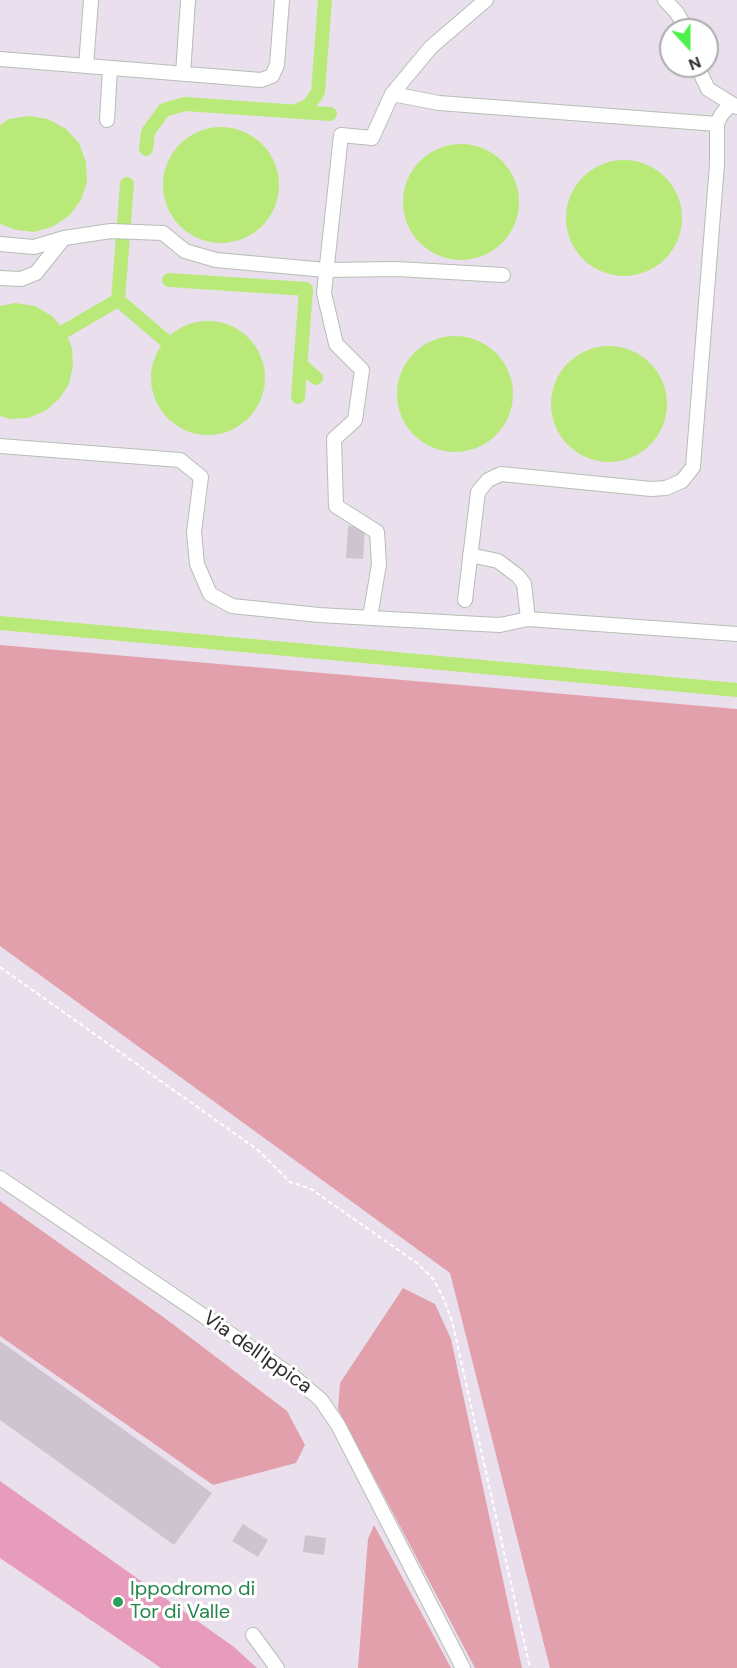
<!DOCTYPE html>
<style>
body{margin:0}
#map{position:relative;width:737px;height:1668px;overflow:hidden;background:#eae0ed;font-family:"DM Sans",sans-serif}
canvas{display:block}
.north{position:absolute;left:659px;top:18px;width:60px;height:60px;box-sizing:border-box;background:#fff;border:2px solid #ababab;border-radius:50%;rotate:159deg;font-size:16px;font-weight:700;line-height:24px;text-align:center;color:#2d2d2d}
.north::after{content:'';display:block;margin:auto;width:21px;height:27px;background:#4cf249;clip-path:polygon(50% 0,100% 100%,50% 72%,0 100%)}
</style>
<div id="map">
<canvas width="737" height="1668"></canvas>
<div class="north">N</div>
</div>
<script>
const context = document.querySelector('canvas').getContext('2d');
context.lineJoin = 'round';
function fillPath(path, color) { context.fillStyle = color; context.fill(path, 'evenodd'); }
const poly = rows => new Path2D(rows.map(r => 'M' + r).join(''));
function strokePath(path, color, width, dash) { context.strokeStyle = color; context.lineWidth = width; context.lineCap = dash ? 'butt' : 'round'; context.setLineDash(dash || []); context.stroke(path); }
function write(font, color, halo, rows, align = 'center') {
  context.font = font + ' "DM Sans",sans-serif'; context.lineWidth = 6; context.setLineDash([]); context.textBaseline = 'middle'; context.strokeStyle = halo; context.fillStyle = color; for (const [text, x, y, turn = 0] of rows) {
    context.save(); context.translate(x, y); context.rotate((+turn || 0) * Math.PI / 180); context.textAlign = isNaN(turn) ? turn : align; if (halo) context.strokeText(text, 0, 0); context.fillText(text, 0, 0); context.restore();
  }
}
fillPath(poly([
 [0,645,737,709,737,1668,550,1668,450,1273,0,946],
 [0,1201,166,1319,287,1411,305,1445,296,1463,213,1485,0,1336],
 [403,1288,435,1304,451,1339,522,1668,475,1668,338,1409,340,1383],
 [374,1525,451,1668,358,1668,368,1539]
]), '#e1a0ab');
fillPath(poly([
 [0,1481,234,1647,257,1668,161,1668,0,1558]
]), '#e79cbb');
fillPath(poly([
 [29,116,48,119,66,129,79,143,86,162,87,182,81,200,69,216,52,227,34,232,16,230,0,224,0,125,9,119],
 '163 185a58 58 0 1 1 116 0a58 58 0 1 1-116 0Z',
 '403 202a58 58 0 1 1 116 0a58 58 0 1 1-116 0Z',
 '566 218a58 58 0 1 1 116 0a58 58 0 1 1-116 0Z',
 [15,303,35,306,52,316,65,331,72,348,73,366,69,384,59,399,45,411,28,418,10,419,0,416,0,306],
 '151 378a57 57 0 1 1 114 0a57 57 0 1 1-114 0Z',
 '397 394a58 58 0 1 1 116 0a58 58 0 1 1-116 0Z',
 '551 404a58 58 0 1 1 116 0a58 58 0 1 1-116 0Z'
]), '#b9ea79');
strokePath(poly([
 [296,111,309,105,318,92,325,0],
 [146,149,148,132,164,110,185,104,330,114],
 [127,184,118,300,165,340],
 [169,280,306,289,298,397],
 [65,331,118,300],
 [300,364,316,378],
 [0,623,737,690]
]), '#b9ea79', 14);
fillPath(poly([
 [348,526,365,527,363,559,346,558],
 [0,1341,212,1493,174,1545,0,1420],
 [243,1524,268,1540,258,1557,232,1541],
 [305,1535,326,1538,324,1555,303,1552]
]), '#cec4d0');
const minor = poly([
 [665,0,677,13,687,30],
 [0,59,261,80,272,76,277,65,282,0],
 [86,66,91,0],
 [697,66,708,89,737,107],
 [183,74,188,0],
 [392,94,439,103,717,124,721,115,731,104],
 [107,120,110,69],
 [0,244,34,247,64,238,111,231,163,233,185,251,216,260,326,270,397,269,503,275],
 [0,278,21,279,36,273,64,238],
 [0,446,180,460,201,477,194,532,197,564,210,594,232,606,319,615,461,623,500,625,528,619,737,634],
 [470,555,498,561,518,576,524,584,528,619],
 [465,600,478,492,488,480,501,474,651,489,666,488,682,481,693,467,717,164,717,124],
 [370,617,379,564,377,532,336,506,334,439,355,420,362,370,336,344,324,293,341,135,372,138,392,94,431,47,486,0],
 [0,1178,294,1377,321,1400,338,1425,463,1668],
 [253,1635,277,1668]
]);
strokePath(minor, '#b4bfb3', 16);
strokePath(poly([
 [0,967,258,1150,290,1182,311,1189,318,1194,417,1263,434,1280,443,1297,452,1321,530,1668]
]), '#fff', 2, [4.5, 3]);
strokePath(minor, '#fff', 14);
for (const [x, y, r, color] of [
 [118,1602,6,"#2e9e5b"]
]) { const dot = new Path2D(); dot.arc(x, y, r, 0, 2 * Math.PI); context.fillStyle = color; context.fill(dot); strokePath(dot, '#fff', 2); }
write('20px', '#2d2d2d', '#fff', [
 ["Via dell'Ippica",257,1353,35]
]);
write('20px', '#27864d', '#fff', [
 ["Ippodromo di",130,1590],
 ["Tor di Valle",130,1613]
], 'left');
</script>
